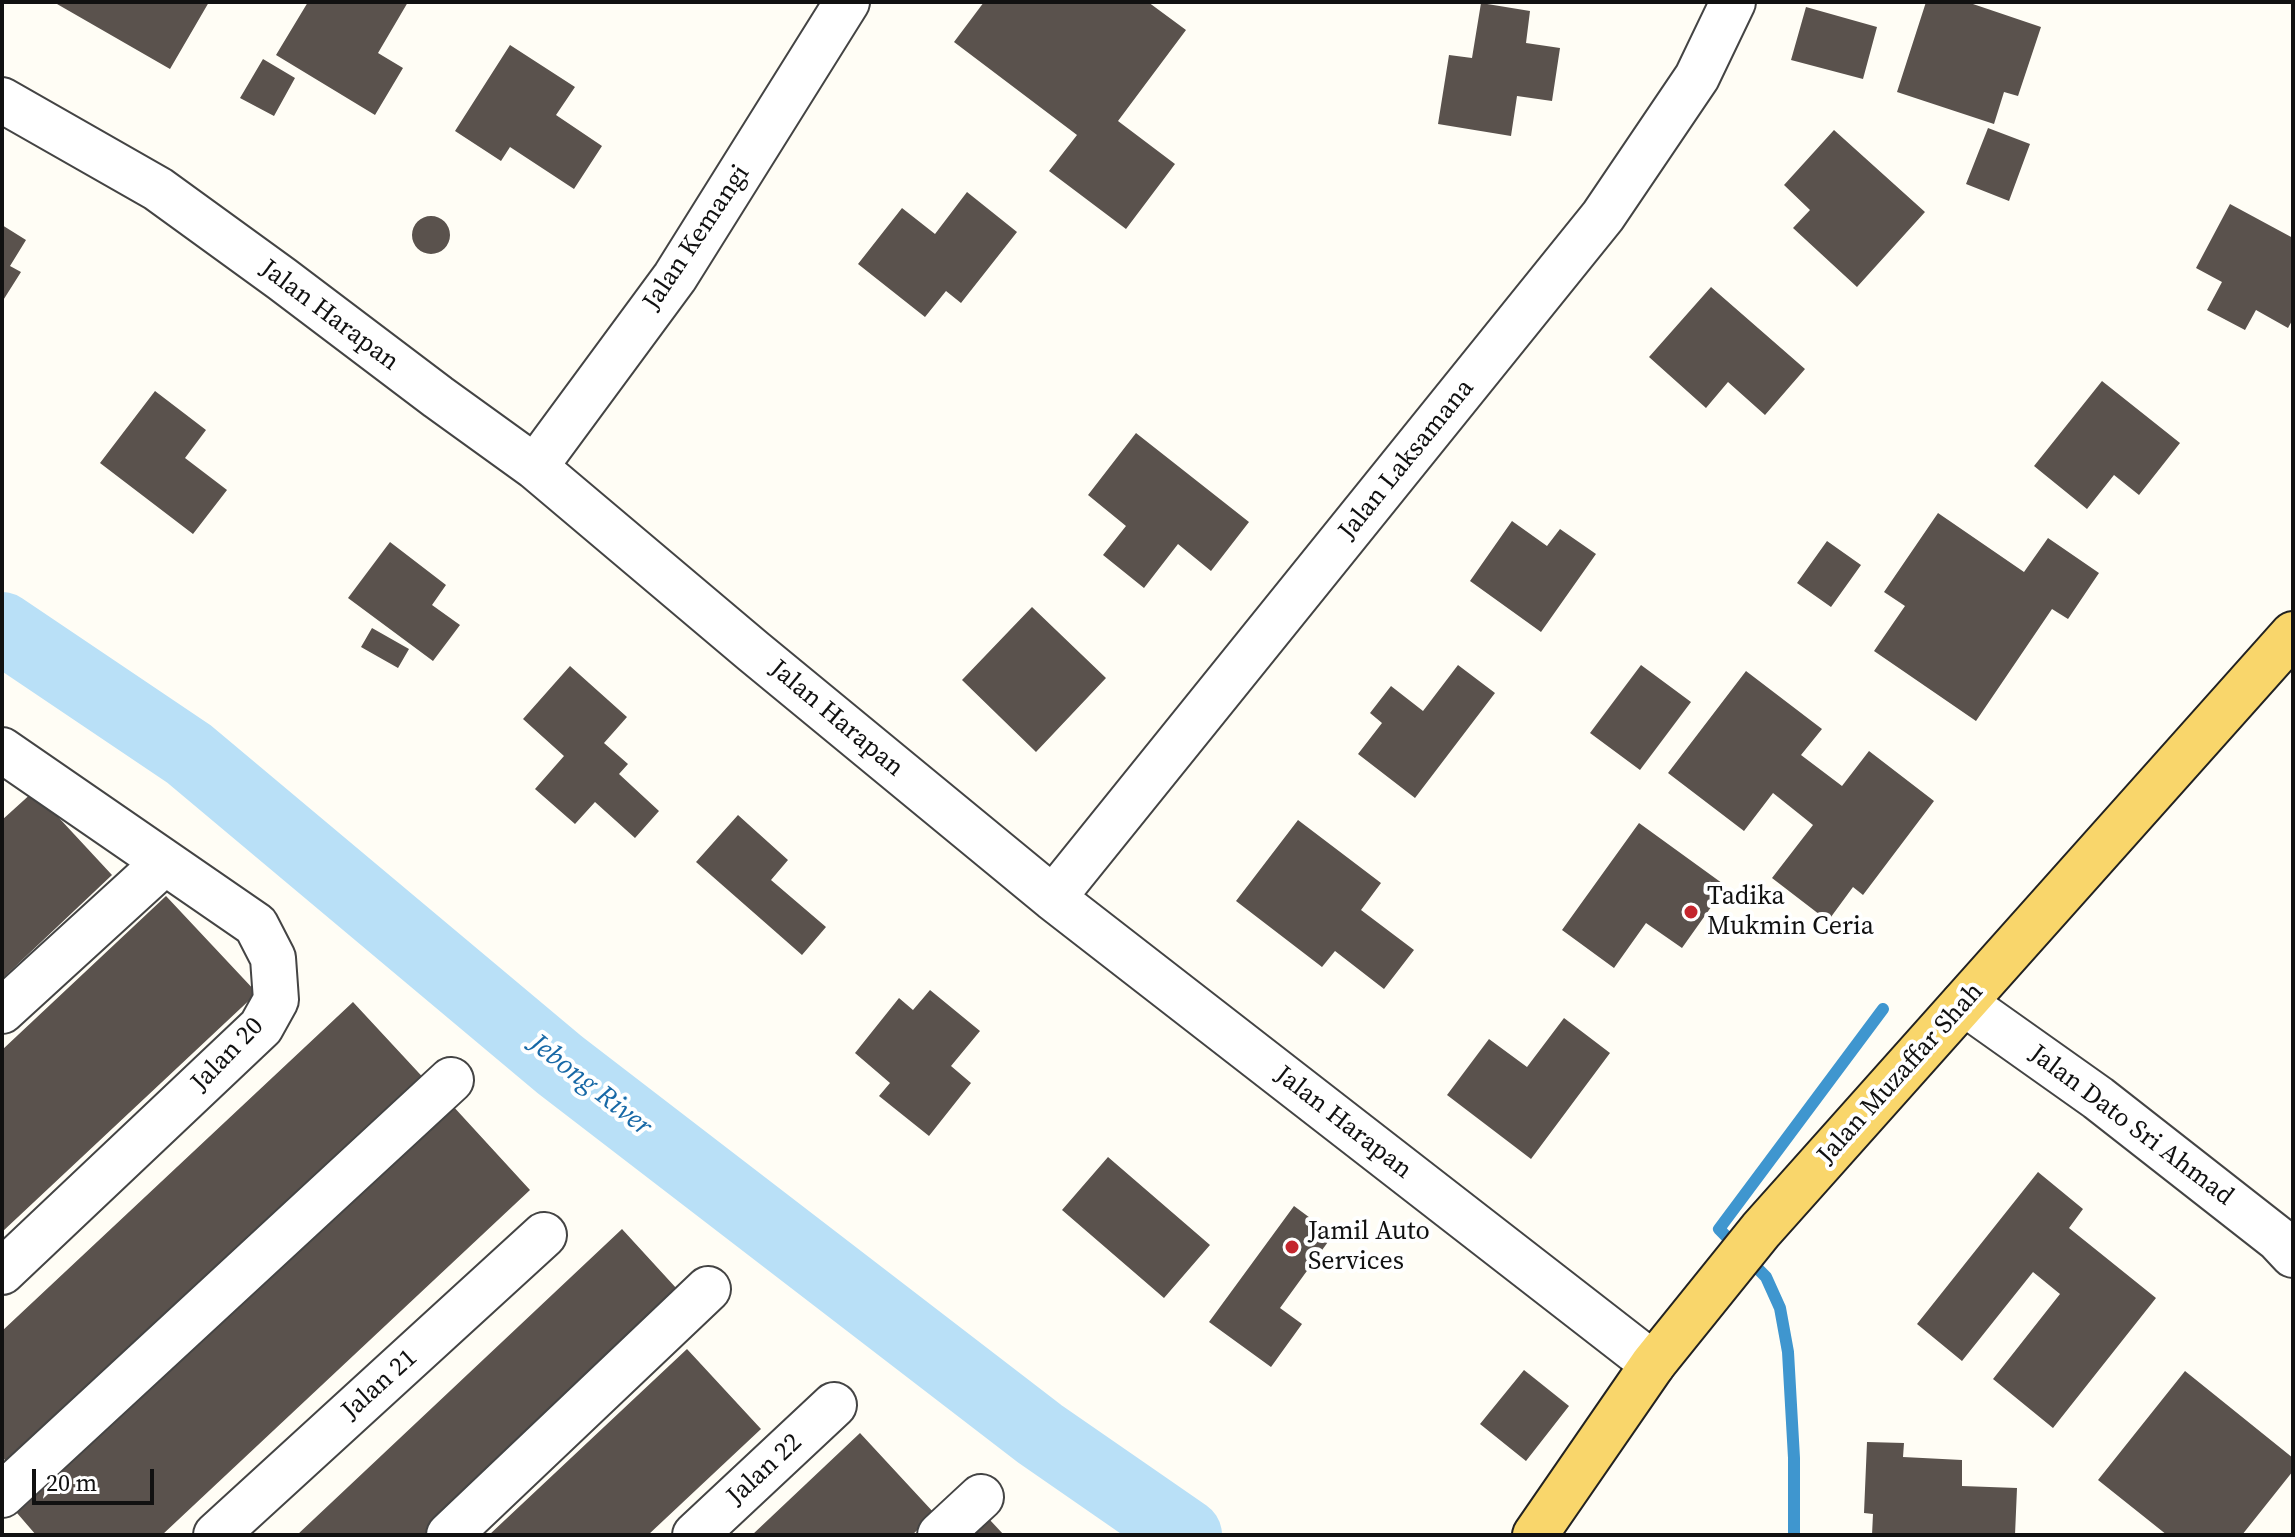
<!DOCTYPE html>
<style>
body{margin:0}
#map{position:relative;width:2295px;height:1537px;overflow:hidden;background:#fffdf5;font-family:"Source Serif 4",serif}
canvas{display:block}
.frame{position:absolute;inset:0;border:4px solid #111;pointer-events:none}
.scale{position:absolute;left:32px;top:1469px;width:122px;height:36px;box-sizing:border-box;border:4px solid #111;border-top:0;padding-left:10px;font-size:24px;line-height:28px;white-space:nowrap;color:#111;-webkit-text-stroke:6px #fff;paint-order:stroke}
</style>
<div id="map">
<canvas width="2295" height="1537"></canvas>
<div class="frame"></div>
<div class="scale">20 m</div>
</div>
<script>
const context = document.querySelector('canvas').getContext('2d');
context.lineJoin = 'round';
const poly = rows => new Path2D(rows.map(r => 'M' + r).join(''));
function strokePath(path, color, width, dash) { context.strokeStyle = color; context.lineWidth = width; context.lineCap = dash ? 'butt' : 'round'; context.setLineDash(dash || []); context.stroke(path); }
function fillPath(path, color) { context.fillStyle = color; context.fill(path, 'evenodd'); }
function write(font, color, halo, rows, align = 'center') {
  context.font = font + ' "Source Serif 4",serif'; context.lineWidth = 8; context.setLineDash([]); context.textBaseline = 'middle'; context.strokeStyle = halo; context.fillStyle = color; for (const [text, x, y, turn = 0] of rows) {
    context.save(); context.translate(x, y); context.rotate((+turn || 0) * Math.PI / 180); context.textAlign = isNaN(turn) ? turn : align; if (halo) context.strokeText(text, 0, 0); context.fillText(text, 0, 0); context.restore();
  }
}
strokePath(poly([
 [1794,1535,1794,1458,1788,1352,1780,1308,1766,1277,1719,1229,1883,1009]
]), '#3f96cf', 12);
strokePath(poly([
 [2,628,189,754,560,1065,1040,1434,1186,1535]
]), '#b9e0f7', 72);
fillPath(poly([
 [59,2,209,2,170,69,57,4],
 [308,2,408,2,378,53,403,68,375,115,276,55],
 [984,2,1148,2,1186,30,1118,121,1175,164,1126,229,1049,171,1077,135,954,42],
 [1926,2,1967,2,2041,27,2018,96,2004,92,1994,124,1897,92],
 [1481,3,1530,11,1526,43,1560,48,1552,101,1517,96,1511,136,1438,124,1449,55,1472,58],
 [1806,7,1877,27,1863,79,1791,60],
 [510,45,575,87,556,115,602,146,574,189,510,147,501,161,455,131],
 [263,59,295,78,274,116,240,98],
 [1988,128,2030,144,2009,201,1966,184],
 [1834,130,1925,212,1857,287,1793,228,1810,210,1784,185],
 [967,192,1017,232,961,303,946,291,925,317,858,264,902,208,935,234],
 [2230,204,2293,238,2293,319,2288,328,2256,310,2245,330,2207,310,2222,282,2196,268],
 '412 235a19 19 0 1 1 38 0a19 19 0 1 1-38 0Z',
 [2,225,26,240,10,266,21,272,2,302],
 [1711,287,1805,369,1765,415,1728,382,1706,408,1649,357],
 [2102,381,2180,443,2139,495,2114,475,2087,509,2034,466],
 [155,391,206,430,185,458,227,490,193,534,100,463],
 [1136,433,1249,522,1211,571,1178,544,1144,588,1103,555,1126,526,1088,495],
 [1938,513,2024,572,2048,538,2099,573,2068,619,2052,609,1976,721,1874,651,1905,606,1884,592],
 [1512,521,1547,546,1560,529,1596,554,1541,632,1470,581],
 [1827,541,1861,565,1831,607,1797,583],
 [390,542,446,585,432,605,460,625,433,661,348,598],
 [1032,607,1106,678,1036,752,962,680],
 [372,628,409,649,398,668,361,647],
 [1458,665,1495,693,1415,798,1358,754,1382,723,1370,713,1391,686,1423,711],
 [1641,665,1691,702,1640,770,1590,733],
 [570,666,627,717,604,743,628,764,619,774,659,811,635,838,595,802,575,824,535,789,564,756,523,719],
 [1746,671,1822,729,1801,755,1842,786,1869,751,1934,801,1863,895,1853,887,1828,921,1772,878,1813,825,1773,793,1744,831,1668,773],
 [34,791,112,875,2,979,2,820],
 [738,815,788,860,771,880,826,927,802,955,696,862],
 [1298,820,1381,883,1361,910,1414,950,1384,989,1335,951,1322,967,1236,901],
 [1639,823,1726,886,1682,948,1646,923,1614,968,1562,930],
 [166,896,257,993,2,1232,2,1050],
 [930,990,980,1031,951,1066,971,1083,929,1136,879,1096,890,1083,855,1053,899,998,913,1010],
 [353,1002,430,1085,17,1472,2,1457,2,1331],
 [1564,1018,1610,1053,1531,1159,1447,1095,1489,1039,1527,1067],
 [452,1105,530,1190,162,1535,36,1535,17,1513],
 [1108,1157,1210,1245,1164,1298,1062,1210],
 [2038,1172,2083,1209,2069,1228,2156,1298,2053,1428,1993,1379,2060,1294,2033,1272,1962,1361,1917,1324],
 [1294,1206,1333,1235,1280,1308,1302,1324,1271,1367,1209,1322],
 [622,1229,688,1301,438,1535,297,1535],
 [687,1349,761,1429,648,1535,489,1535],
 [1524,1370,1569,1406,1526,1461,1480,1424],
 [2185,1371,2293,1458,2293,1471,2242,1535,2167,1535,2098,1480],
 [860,1433,935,1514,912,1535,752,1535],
 [1867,1442,1904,1443,1903,1457,1962,1460,1962,1486,2017,1488,2015,1535,1872,1535,1873,1514,1864,1513],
 [989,1519,1004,1535,973,1535]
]), '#5a524d');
const minor = poly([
 [2,100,158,189,282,279,438,397,535,467,753,651,1053,898,1653,1364],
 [535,467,675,277,847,2],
 [2,750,256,925,273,958,276,1000,261,1027,2,1272],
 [1053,898,1603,216,1697,77,1733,2],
 [1964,1003,2098,1098,2278,1239,2293,1255],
 [2,1011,164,863],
 [2,1495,451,1080],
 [216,1535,544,1235],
 [449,1535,708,1289],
 [695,1535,834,1405],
 [940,1535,981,1497]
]);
const major = poly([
 [1535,1535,1653,1364,1761,1230,2293,634]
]);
strokePath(minor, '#444', 48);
strokePath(major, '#222', 48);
strokePath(minor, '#fff', 44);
strokePath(major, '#f9d66b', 44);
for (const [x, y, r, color] of [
 [1691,912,8,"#c4262e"],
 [1292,1247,8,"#c4262e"]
]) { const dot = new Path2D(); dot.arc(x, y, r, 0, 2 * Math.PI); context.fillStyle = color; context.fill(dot); strokePath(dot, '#fff', 3); }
write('26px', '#111', '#fff', [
 ["Jalan Kemangi",697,238,-56],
 ["Jalan Harapan",329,316,37],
 ["Jalan Laksamana",1407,460,-51],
 ["Jalan Harapan",836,719,40],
 ["Jalan 20",228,1055,-46],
 ["Jalan Muzaffar Shah",1901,1074,-48],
 ["Jalan Harapan",1343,1123,38],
 ["Jalan Dato Sri Ahmad",2131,1126,37],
 ["Jalan 21",380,1385,-42],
 ["Jalan 22",765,1470,-43]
]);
write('26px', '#111', '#fff', [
 ["Tadika",1707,897],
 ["Mukmin Ceria",1707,927],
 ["Jamil Auto",1308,1232],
 ["Services",1308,1262]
], 'left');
write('italic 28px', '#1768a6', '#fff', [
 ["Jebong River",590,1086,38]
]);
</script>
